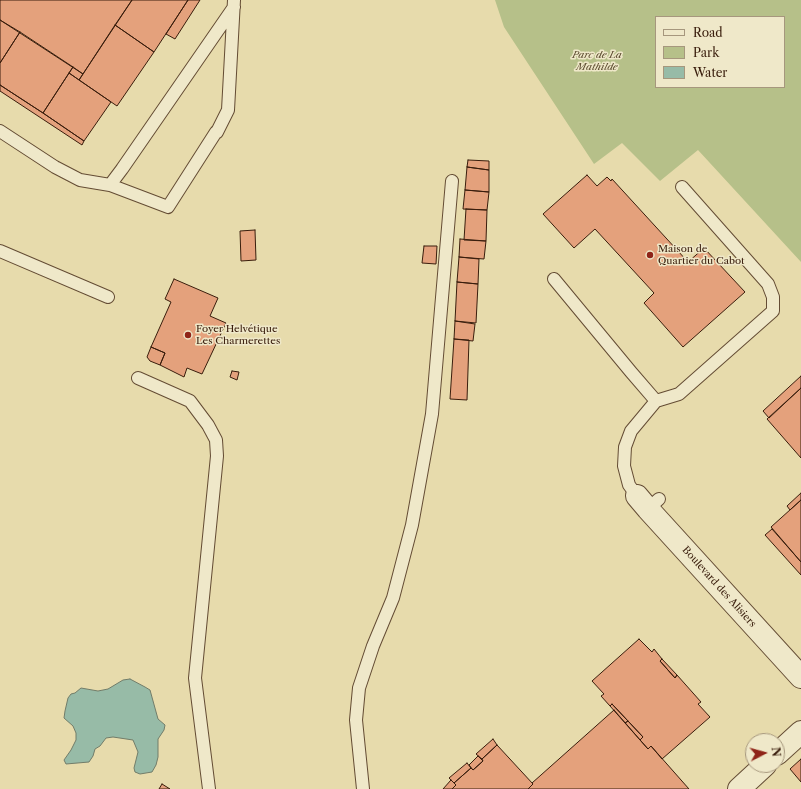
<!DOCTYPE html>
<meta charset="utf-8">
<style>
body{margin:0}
#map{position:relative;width:801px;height:789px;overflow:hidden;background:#e7dbac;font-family:"Libre Caslon Text",serif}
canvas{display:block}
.legend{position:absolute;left:655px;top:16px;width:130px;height:72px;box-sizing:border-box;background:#efe8c9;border:1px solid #a6977d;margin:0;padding:5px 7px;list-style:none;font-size:12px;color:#391d0c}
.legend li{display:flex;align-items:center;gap:8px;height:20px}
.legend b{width:20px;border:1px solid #a6977d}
.north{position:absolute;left:745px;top:733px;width:40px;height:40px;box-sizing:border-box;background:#efe8c9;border:1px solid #a6977d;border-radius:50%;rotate:84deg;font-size:11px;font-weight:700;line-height:16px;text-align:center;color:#391d0c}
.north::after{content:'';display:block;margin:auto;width:14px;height:18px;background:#8f2418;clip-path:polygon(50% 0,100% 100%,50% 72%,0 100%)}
</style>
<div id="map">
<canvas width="801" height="789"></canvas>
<ul class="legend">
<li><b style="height:5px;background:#efe8c9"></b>Road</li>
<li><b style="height:11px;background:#b6c089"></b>Park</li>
<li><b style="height:11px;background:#97bba7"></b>Water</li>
</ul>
<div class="north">N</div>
</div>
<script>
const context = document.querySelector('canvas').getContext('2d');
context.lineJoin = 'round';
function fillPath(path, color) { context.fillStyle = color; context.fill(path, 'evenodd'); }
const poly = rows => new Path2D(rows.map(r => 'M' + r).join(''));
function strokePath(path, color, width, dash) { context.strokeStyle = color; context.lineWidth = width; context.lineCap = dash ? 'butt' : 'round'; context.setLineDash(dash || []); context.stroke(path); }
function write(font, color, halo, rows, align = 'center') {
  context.font = font + ' "Libre Caslon Text",serif'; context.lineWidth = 3; context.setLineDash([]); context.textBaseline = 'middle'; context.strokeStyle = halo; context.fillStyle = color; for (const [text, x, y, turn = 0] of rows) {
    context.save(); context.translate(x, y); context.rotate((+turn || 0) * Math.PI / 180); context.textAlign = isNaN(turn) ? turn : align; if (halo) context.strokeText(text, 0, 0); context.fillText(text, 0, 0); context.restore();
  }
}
fillPath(poly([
 [495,0,801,0,801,262,698,150,660,181,622,143,594,164,504,27],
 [656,17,784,17,784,87,656,87]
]), '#b6c089');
const water = poly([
 [130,679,145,687,150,690,158,719,165,725,164,730,158,739,158,757,156,765,152,772,140,774,135,772,134,768,138,752,133,740,113,737,106,738,100,746,95,749,93,756,89,762,66,764,64,760,71,750,76,740,76,733,73,726,64,718,65,711,68,698,71,694,75,693,81,688,98,691,108,689,123,680,130,679]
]);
fillPath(water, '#97bba7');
strokePath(water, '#717c69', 1);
const building = poly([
 [0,0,132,0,83,74,0,20,0,0],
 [132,0,188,0,154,52,115,25,132,0],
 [188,0,200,0,175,39,166,34,188,0],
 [0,20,20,32,0,63,0,20],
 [115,25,154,52,117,106,79,80,115,25],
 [20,32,73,67,43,113,0,85,0,63,20,32],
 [73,67,83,74,79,80,69,73,73,67],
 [69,73,111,102,84,141,43,113,69,73],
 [0,85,43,113,84,141,82,145,0,91,0,85],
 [468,160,489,161,489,170,467,167,468,160],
 [467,167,489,170,489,192,465,190,467,167],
 [587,175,597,186,607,177,611,181,612,179,688,262,704,248,745,292,683,347,644,303,654,293,595,229,574,248,543,214,587,175],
 [465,190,489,192,487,210,463,209,465,190],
 [466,209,487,210,486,241,464,240,466,209],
 [255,230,256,260,241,261,240,231,255,230],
 [460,239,486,241,484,259,459,257,460,239],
 [424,246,437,246,436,264,422,263,424,246],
 [459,257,479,259,478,284,457,282,459,257],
 [174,279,218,298,210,316,226,323,202,374,187,368,184,377,160,365,165,353,151,347,171,302,165,299,174,279],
 [457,282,478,284,476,323,455,321,457,282],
 [455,321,475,324,473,341,454,339,455,321],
 [454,339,469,340,467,400,450,399,454,339],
 [151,347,165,353,160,365,150,361,147,357,151,347],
 [232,371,239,372,237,380,230,377,232,371],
 [801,376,801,388,769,418,763,411,801,376],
 [801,388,801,458,767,419,801,388],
 [801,493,801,500,790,510,787,506,801,493],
 [801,500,801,562,771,527,801,500],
 [772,529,801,562,801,575,765,535,772,529],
 [639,639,652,652,654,649,662,659,660,661,675,678,677,675,701,702,698,704,710,717,662,759,651,746,648,749,640,740,643,737,612,704,610,706,601,696,604,694,592,681,639,639],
 [662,659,677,675,675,678,660,661,662,659],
 [612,704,628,721,625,723,610,706,612,704],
 [614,710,648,749,651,746,689,789,528,789,533,784,532,783,614,710],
 [628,721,643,737,640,740,625,723,628,721],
 [493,739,497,745,482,759,476,754,493,739],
 [497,745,533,784,528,789,452,789,456,785,454,783,471,768,473,770,483,761,482,759,497,745],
 [478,756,483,761,473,770,469,765,478,756],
 [801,759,801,782,790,769,801,759],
 [467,763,471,768,454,783,449,778,467,763],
 [451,780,456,785,452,789,443,789,451,780],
 [162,784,170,789,159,789,162,784]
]);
fillPath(building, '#e4a17c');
strokePath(building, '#391d0c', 1);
const service = poly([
 [0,131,55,167,80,180,110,185,168,207,216,132,217,132,228,110,234,0],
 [110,185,122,169,234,7],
 [0,251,108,297],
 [554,279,631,372,656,401],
 [138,378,190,401,208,425,216,440,217,456,195,678,209,789],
 [637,496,629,485,624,466,625,447,631,431,656,401,679,394,773,311,773,297,768,284,682,187],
 [648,509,659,499],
 [363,789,356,720,359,688,373,646,393,598,412,525,432,414,452,181]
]);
const minor = poly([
 [637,496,648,509,801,677],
 [777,754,801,732],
 [739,789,765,765]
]);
strokePath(service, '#644c34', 14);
strokePath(minor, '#644c34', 24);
strokePath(service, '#efe8c9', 12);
strokePath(minor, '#efe8c9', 22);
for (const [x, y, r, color] of [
 [650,255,4,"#8f2418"],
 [188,335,4,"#8f2418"]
]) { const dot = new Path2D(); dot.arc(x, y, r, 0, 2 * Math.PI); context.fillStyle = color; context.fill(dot); strokePath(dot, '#efe8c9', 1.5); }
write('italic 10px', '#5e4e32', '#efe8c9', [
 ["Parc de La",597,55],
 ["Mathilde",597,67]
]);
write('10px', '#391d0c', '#efe8c9', [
 ["Maison de",658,249],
 ["Quartier du Cabot",658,261],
 ["Foyer Helvétique",196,329],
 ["Les Charmerettes",196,341]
], 'left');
write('10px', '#391d0c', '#efe8c9', [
 ["Boulevard des Alisiers",719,587,48]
]);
</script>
